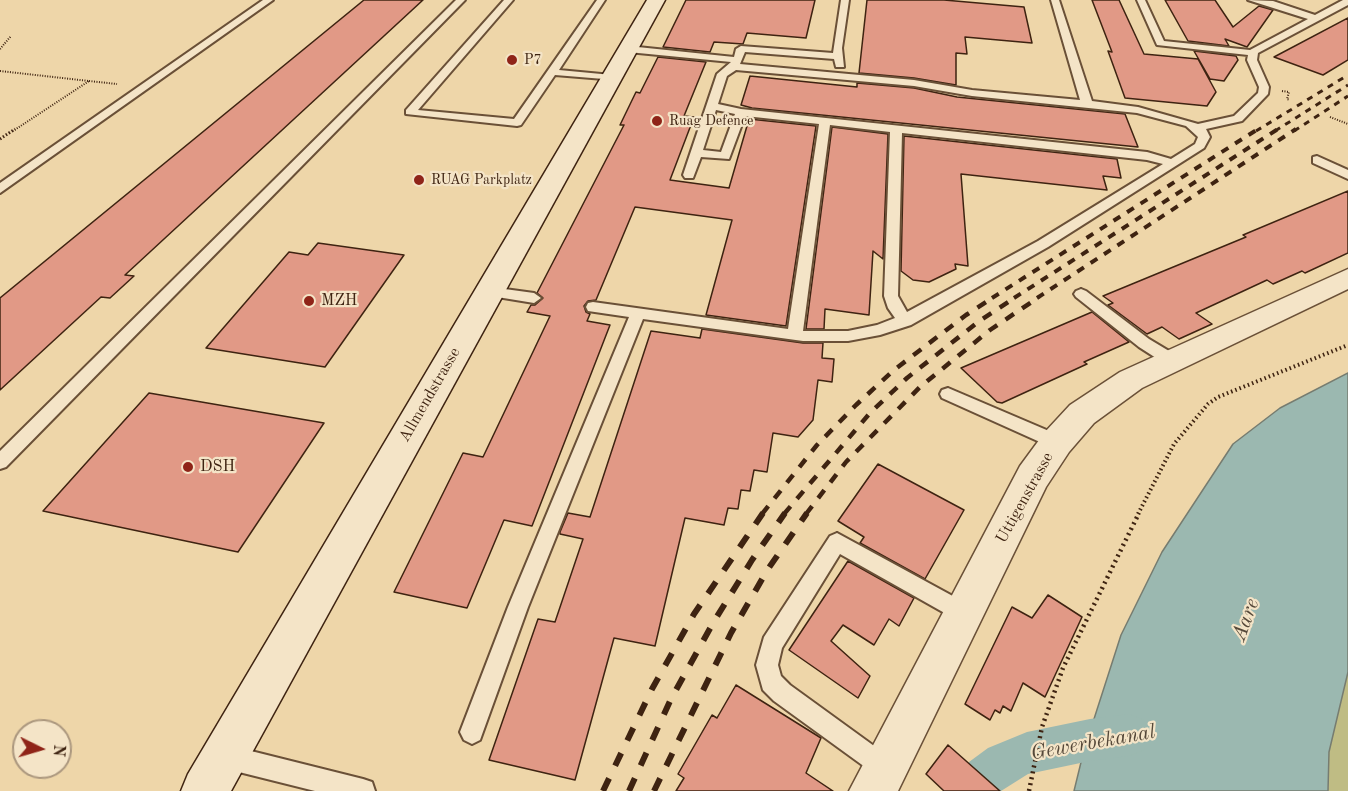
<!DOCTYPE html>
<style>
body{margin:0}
#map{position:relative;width:1348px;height:791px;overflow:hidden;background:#eed6a9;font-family:"Old Standard TT",serif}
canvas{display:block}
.north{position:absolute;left:12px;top:719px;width:60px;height:60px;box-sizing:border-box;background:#f4e4c7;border:2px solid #ab977e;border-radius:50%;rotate:95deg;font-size:16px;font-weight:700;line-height:24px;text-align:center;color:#3e2311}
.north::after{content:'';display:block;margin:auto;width:21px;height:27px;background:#8f2418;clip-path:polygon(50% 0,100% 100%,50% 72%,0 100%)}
</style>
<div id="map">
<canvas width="1348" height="791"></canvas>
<div class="north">N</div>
</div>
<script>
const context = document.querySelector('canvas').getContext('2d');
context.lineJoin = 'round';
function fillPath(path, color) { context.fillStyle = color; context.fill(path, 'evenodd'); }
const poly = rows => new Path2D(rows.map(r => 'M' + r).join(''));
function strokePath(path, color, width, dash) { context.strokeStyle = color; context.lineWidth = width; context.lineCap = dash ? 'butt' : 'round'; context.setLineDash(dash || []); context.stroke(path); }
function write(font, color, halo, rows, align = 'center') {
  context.font = font + ' "Old Standard TT",serif'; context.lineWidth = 4.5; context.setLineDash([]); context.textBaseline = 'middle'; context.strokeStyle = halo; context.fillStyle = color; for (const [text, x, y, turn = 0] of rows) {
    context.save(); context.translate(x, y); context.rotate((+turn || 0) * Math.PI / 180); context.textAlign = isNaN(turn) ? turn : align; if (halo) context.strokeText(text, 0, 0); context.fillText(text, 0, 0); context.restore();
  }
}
fillPath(poly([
 [1348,672,1348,791,1328,791,1329,752]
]), '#bfbc84');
const water = poly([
 [1348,373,1348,672,1329,752,1328,791,1074,791,1084,750,1121,635,1162,552,1233,444,1280,408,1348,373]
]);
fillPath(water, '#9bb8b0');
strokePath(water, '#767c70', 1.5);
fillPath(poly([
 [1129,714,1144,720,1150,735,1144,750,1129,756,1090,761,1028,774,1001,791,968,791,962,777,969,762,988,748,1027,732,1090,719,1129,714]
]), '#9bb8b0');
const building = poly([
 [364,0,423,0,125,275,134,276,110,298,101,297,0,390,0,298,364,0],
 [686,0,815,0,806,38,747,33,743,44,714,42,710,52,663,47,686,0],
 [867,0,944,0,1024,7,1032,43,965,37,967,54,956,53,956,85,914,78,859,73,867,0],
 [1092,0,1119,0,1144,54,1198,59,1216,92,1207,106,1125,98,1108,51,1112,52,1092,0],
 [1165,0,1215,0,1233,27,1259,6,1273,10,1247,47,1225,39,1229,46,1188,41,1165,0],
 [1348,18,1348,60,1323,75,1274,57,1348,18],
 [1194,51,1236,56,1238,60,1224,81,1210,79,1194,51],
 [658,57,706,62,684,116,694,117,670,180,729,188,749,119,816,126,786,326,706,315,732,220,635,207,596,300,588,301,584,306,586,312,590,314,587,321,610,325,532,526,504,520,467,608,394,592,463,453,483,457,550,316,527,312,531,305,535,305,543,298,537,293,624,125,620,125,636,92,640,93,658,57],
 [750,76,857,87,857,83,914,88,957,97,1125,114,1138,147,752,108,741,105,750,76],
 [832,127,888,134,883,259,873,251,869,315,825,309,824,329,806,329,832,127],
 [904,136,1117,159,1121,178,1103,176,1107,190,961,174,968,266,955,264,956,269,929,282,913,280,901,271,904,136],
 [1348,191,1348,253,1305,273,1302,271,1273,284,1267,280,1196,313,1212,324,1179,339,1162,327,1147,334,1108,305,1113,303,1103,296,1246,237,1243,235,1348,191],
 [318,243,404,255,325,367,206,348,289,252,308,255,318,243],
 [1092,312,1129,342,1084,362,1087,364,1002,403,997,402,961,368,1092,312],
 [702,329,803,343,823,343,822,358,834,359,832,382,818,380,813,420,798,437,773,433,767,472,754,470,750,491,741,490,738,509,728,508,724,525,685,518,655,646,614,638,575,780,489,760,538,619,555,622,583,539,560,534,560,532,568,513,590,517,651,331,700,338,702,329],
 [149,393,324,423,238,552,43,511,149,393],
 [878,464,964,510,925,579,860,543,864,537,838,521,878,464],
 [848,561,914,598,899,626,889,619,874,645,843,625,831,641,870,676,858,698,789,650,848,561],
 [1048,595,1082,617,1045,697,1023,683,1011,711,1003,706,1000,713,995,710,990,720,965,704,1012,607,1032,618,1048,595],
 [736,685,821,738,806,773,833,791,676,791,684,778,678,774,712,715,717,718,736,685],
 [948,745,1000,791,944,791,926,774,948,745]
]);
fillPath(building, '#e19986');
strokePath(building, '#3e2311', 1.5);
const lane = poly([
 [263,0,273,0,0,193,0,183,263,0],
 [456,0,465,0,6,467,0,469,0,451,456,0],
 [504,0,513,0,418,110,514,119,597,0,605,0,559,70,612,75,616,76,616,80,555,75,521,125,517,126,406,114,406,110,504,0],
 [841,0,849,0,842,48,844,67,836,67,834,59,745,52,740,64,914,80,972,90,1080,100,1051,0,1059,0,1092,101,1138,107,1198,124,1234,116,1258,93,1259,87,1247,60,1248,55,1157,45,1137,0,1145,0,1164,41,1250,50,1308,19,1248,0,1273,1,1315,15,1343,0,1348,0,1348,5,1258,53,1257,60,1269,87,1268,94,1242,121,1206,129,1210,137,1204,148,1048,247,911,325,880,335,848,341,803,341,643,319,528,607,480,740,472,744,464,740,460,732,508,607,629,317,588,311,586,307,588,303,593,302,788,329,819,124,745,116,729,159,701,157,693,178,685,178,683,175,717,74,731,62,628,52,623,49,628,46,734,57,736,49,741,46,833,53,841,0],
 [736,70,914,86,972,96,1137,113,1186,126,1198,137,1195,144,1171,159,1147,152,741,109,718,104,727,76,736,70],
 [716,110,735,114,721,152,703,150,716,110],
 [830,125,890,132,884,296,888,308,895,318,877,325,848,331,803,331,830,125],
 [902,133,1147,160,1163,164,1038,241,907,312,898,296,902,133],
 [1317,156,1348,170,1348,179,1313,163,1313,157,1317,156],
 [490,287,534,293,541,298,534,303,485,295,483,292,485,289,490,287],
 [1081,289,1086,291,1149,339,1179,357,1181,361,1179,365,1167,365,1139,347,1076,297,1074,294,1076,291,1081,289],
 [948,388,1063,437,1066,442,1063,447,1057,449,1051,447,942,398,940,394,942,390,948,388],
 [837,533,971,606,974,613,971,620,964,623,957,620,840,554,782,648,778,665,781,676,790,685,892,759,896,767,892,775,884,779,876,775,774,701,763,690,756,665,764,637,830,536,837,533],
 [227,745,363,779,372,782,375,791,315,791,227,769,219,765,215,757,219,749,227,745]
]);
const street = poly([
 [1348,269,1348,289,1142,388,1094,423,1069,452,1046,487,898,791,849,791,1020,466,1045,432,1070,405,1120,372,1348,269]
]);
const secondary = poly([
 [647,0,665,0,231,791,181,791,188,774,647,0]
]);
strokePath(lane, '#6a5037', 4);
strokePath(street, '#6a5037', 3);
strokePath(secondary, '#3e2311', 3);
strokePath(poly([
 [0,49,11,36],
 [0,71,89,81,13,131],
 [89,81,117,84],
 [1282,91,1289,92,1287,99,1290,100],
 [1330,117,1348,124]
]), '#3e2311', 2, [1, 1.5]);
strokePath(poly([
 [0,139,15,129]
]), '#3e2311', 3, [1.5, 2]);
strokePath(poly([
 [1138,514,1174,444,1208,404,1218,397,1348,345]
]), '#3e2311', 4, [1.5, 3]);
strokePath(poly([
 [1029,791,1042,727,1063,668,1139,513]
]), '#3e2311', 4.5, [2, 4]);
fillPath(lane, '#f4e4c7');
fillPath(street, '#f4e4c7');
fillPath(secondary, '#f4e4c7');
strokePath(poly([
 [1256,131,1348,75],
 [1275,131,1348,85],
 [1294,131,1348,96]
]), '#3e2311', 3, [6, 6]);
strokePath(poly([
 [992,298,1258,129],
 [1014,298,1278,129],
 [1037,298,1296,129]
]), '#3e2311', 4, [8, 8]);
strokePath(poly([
 [762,514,817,445,856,405,894,370,966,315,994,297],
 [784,514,870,413,907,378,978,322,1016,297],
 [806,514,846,462,920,387,990,330,1039,297]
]), '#3e2311', 4.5, [10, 10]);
strokePath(poly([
 [603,791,652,689,694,614,763,513],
 [629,791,671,699,713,623,752,560,785,513],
 [654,791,731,633,768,569,807,513]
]), '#3e2311', 6, [14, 14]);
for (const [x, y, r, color] of [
 [512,60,6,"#8f2418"],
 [657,121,6,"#8f2418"],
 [419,180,6,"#8f2418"],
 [309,301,6,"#8f2418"],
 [188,467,6,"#8f2418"]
]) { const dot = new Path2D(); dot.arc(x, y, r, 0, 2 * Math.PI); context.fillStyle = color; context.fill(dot); strokePath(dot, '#f4e4c7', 2); }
write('14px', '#3e2311', '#f4e4c7', [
 ["P7",524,60],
 ["Ruag Defence",669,121],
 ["RUAG Parkplatz",431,180]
], 'left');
write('16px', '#3e2311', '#f4e4c7', [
 ["MZH",321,301],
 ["DSH",200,467]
], 'left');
write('16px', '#3e2311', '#f4e4c7', [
 ["Allmendstrasse",430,395,-60],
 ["Uttigenstrasse",1025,498,-61]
]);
write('italic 21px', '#554839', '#f4e4c7', [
 ["Aare",1246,620,-70],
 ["Gewerbekanal",1093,743,-10]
]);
</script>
